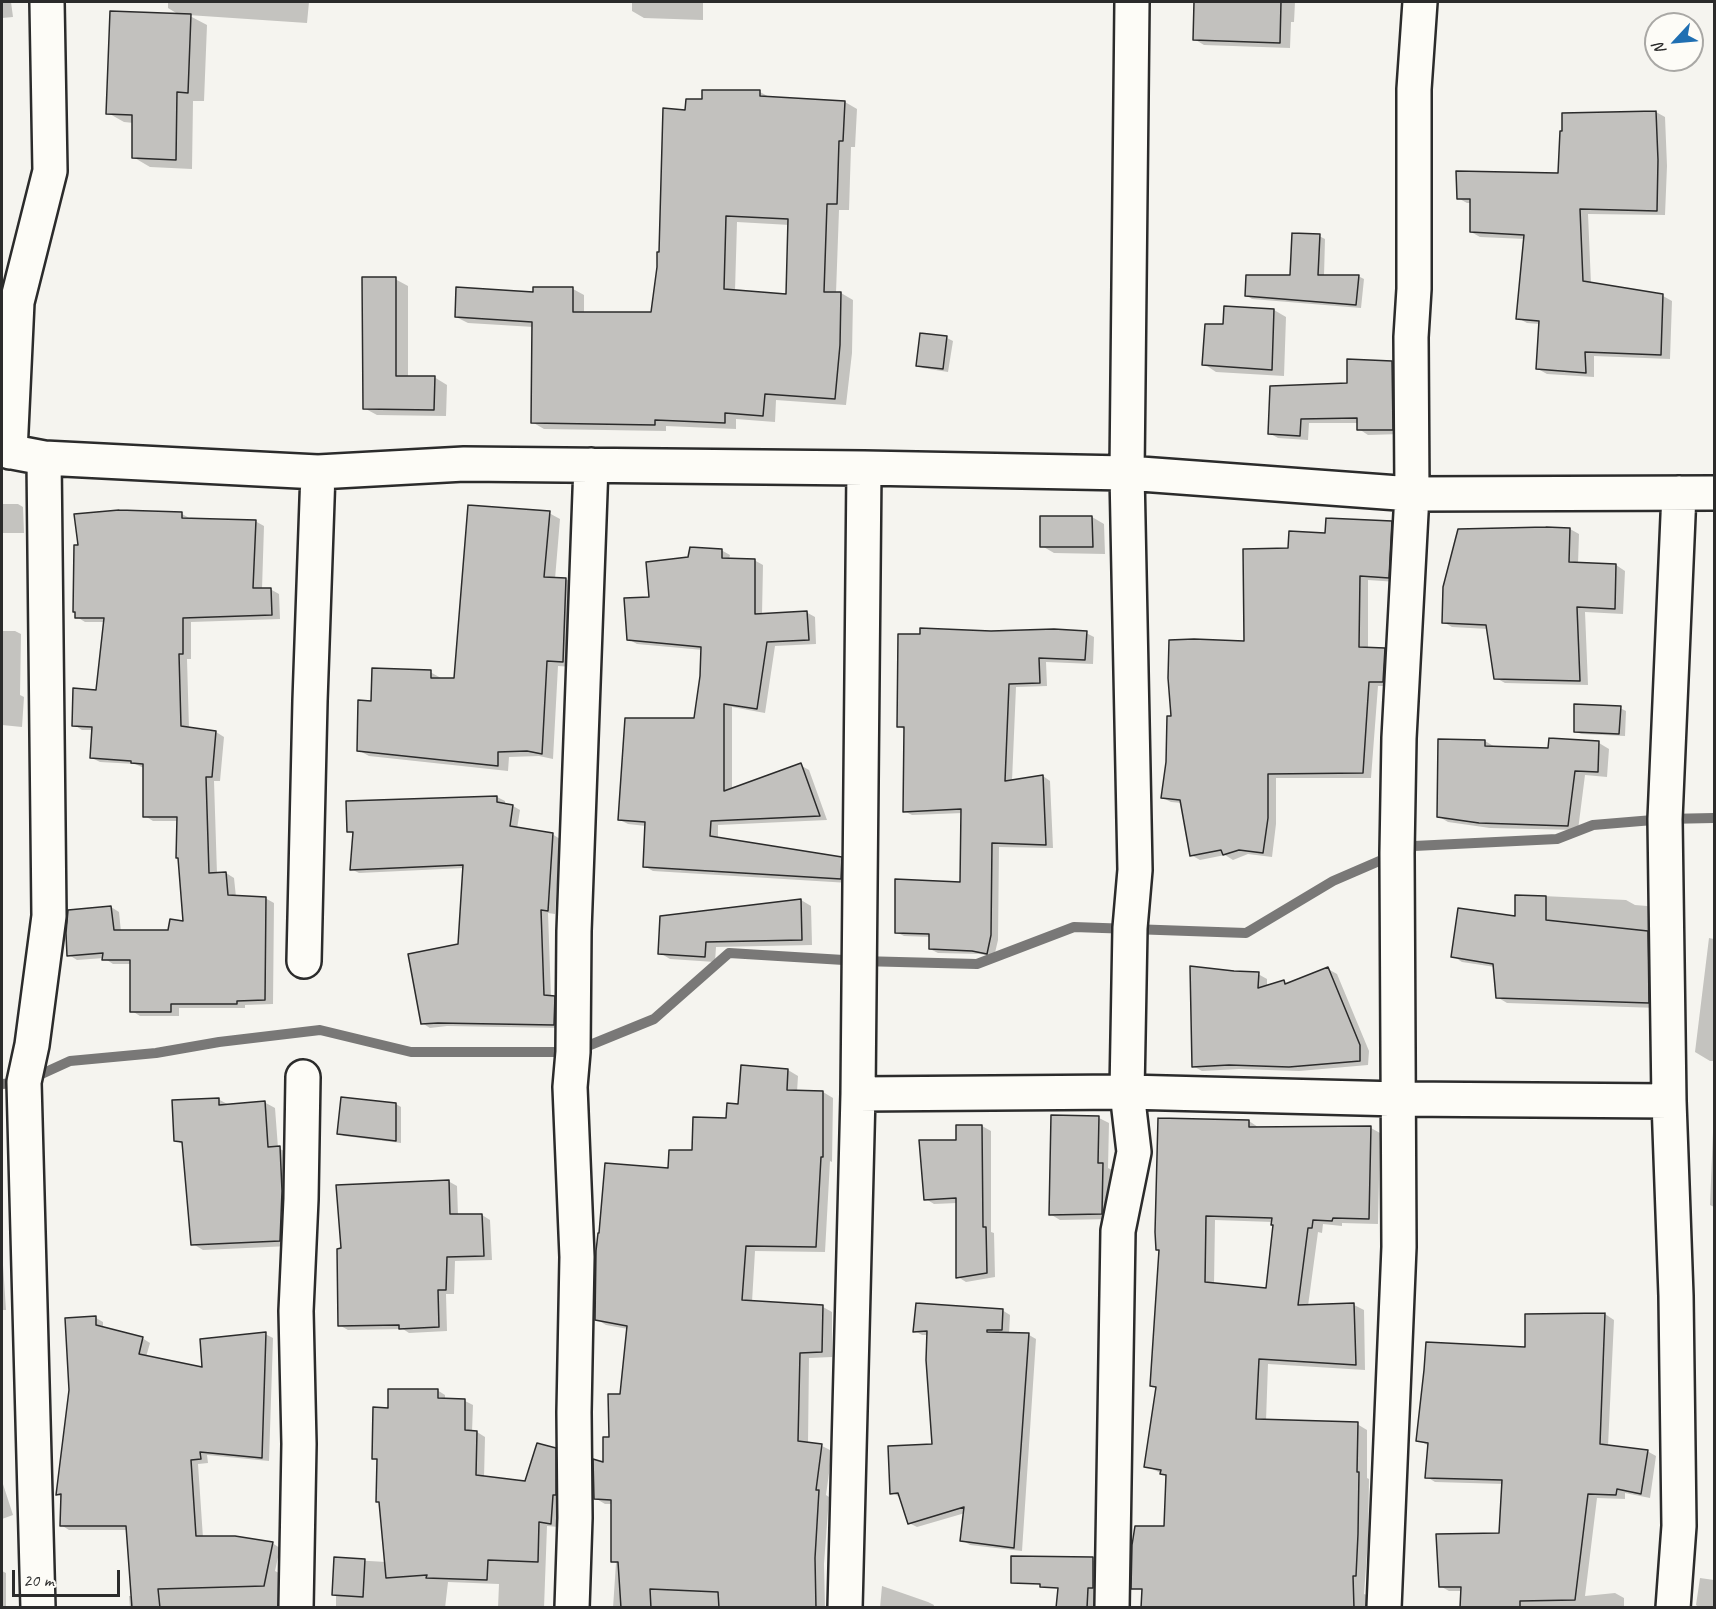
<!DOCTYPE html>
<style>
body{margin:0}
#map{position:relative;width:1716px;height:1609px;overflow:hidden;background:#f5f4ef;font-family:Caveat,sans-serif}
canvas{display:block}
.frame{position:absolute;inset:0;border:3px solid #2b2b2b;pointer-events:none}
.north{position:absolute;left:1644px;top:12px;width:60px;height:60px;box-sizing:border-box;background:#fdfcf7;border:2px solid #a9a8a5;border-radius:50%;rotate:244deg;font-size:16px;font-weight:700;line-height:24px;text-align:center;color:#2b2b2b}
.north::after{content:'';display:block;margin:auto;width:21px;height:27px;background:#1f6fb2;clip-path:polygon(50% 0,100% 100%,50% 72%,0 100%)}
.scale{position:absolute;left:12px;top:1570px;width:108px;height:27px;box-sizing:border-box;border:3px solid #2b2b2b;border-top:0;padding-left:8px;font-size:18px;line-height:21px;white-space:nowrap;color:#2b2b2b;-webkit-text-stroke:4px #fdfcf7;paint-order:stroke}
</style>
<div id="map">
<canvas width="1716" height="1609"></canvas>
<div class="frame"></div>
<div class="north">N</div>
<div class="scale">20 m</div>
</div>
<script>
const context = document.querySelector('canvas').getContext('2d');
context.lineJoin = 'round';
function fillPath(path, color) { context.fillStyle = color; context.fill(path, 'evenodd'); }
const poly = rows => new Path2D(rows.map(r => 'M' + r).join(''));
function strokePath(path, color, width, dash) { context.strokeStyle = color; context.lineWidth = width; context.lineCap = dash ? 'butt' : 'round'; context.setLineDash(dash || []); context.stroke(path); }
fillPath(poly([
 [2,2,11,2,13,17,2,18],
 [168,2,309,2,307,23,188,15,207,25,204,101,193,101,192,169,150,167,133,157,134,123,124,122,108,113,181,16,168,8],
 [632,2,703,2,703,20,644,18,632,11],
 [1196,2,1295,2,1294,22,1291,22,1290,48,1204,45,1194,39],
 [760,92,771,98,845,102,857,109,855,147,851,147,849,210,839,210,836,293,841,293,853,300,852,353,846,405,776,400,775,422,736,419,736,429,666,426,666,431,544,429,532,422,534,327,468,323,456,317,534,293,573,289,584,295,584,314,652,314,686,111,704,101],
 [737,222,790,225,787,296,735,291],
 [1656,112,1665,117,1667,166,1665,215,1588,214,1591,284,1663,296,1672,301,1670,359,1594,356,1594,377,1547,374,1538,369,1540,324,1527,323,1518,318,1525,239,1480,237,1471,232,1471,203,1467,203,1458,198,1560,174,1564,115],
 [1319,236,1325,239,1324,276,1358,276,1364,279,1361,308,1252,299,1246,295,1292,276],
 [395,279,408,286,408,377,434,377,447,385,446,416,377,415,364,408],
 [1274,310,1286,317,1284,376,1216,372,1204,364,1224,325],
 [922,334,947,338,953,341,948,372,923,368,917,365],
 [1392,362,1401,368,1401,434,1368,435,1359,429,1359,423,1309,423,1308,440,1278,438,1269,433,1348,385],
 [2,504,18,504,23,507,24,533,2,533],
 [549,513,560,519,555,579,566,579,577,585,573,667,558,666,553,759,539,756,509,757,508,771,369,756,358,750,373,702,430,672,441,678,455,679],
 [182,514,191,519,255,521,264,526,262,589,270,589,279,594,280,619,191,622,191,659,187,659,189,729,216,732,224,737,220,781,214,781,217,874,226,873,234,878,236,897,265,898,274,903,273,1004,245,1005,245,1008,179,1008,179,1016,140,1016,132,1011,132,964,113,964,104,958,77,960,69,955,111,907,119,912,121,932,169,932,185,923,179,821,153,821,145,816,144,768,135,764,100,762,92,758,93,730,82,730,74,725,98,691,105,622,85,622,77,617],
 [1092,517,1104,524,1105,554,1054,553,1042,546],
 [1391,522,1400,527,1397,582,1368,580,1368,649,1385,649,1393,654,1392,686,1378,686,1371,778,1276,778,1276,824,1272,857,1248,854,1233,860,1225,855,1200,860,1191,855,1182,803,1171,802,1163,798,1173,718,1246,642,1290,549,1327,534],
 [1570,529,1579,534,1578,564,1616,565,1625,571,1623,614,1585,612,1588,685,1505,683,1496,678,1488,629,1452,627,1443,622],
 [721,550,730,555,729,559,754,560,763,565,762,615,806,612,815,617,816,644,775,646,765,713,732,707,732,790,800,765,809,770,827,820,718,825,718,839,841,859,849,863,849,883,653,871,644,866,646,826,628,824,620,820,696,719,703,650,637,644,628,639,651,598,690,558],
 [2,631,15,631,21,634,20,695,24,697,22,727,2,725],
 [991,633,1086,633,1094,637,1093,664,1046,662,1047,686,1016,687,1012,781,1043,776,1050,781,1053,848,999,847,998,940,994,957,980,954,938,953,930,949,931,937,904,936,896,932,962,884,963,813,912,815,904,811,905,730,899,726],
 [1620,708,1626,711,1625,736,1581,734,1575,731],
 [1485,741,1495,747,1550,750,1599,743,1609,749,1607,777,1585,775,1578,830,1490,828,1448,822,1438,816],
 [497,797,505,801,505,805,513,806,520,810,517,829,552,834,560,839,555,914,548,913,551,997,562,1002,562,1028,447,1026,430,1028,422,1023,460,945,464,868,359,873,351,869,354,834,349,831,347,803],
 [1713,856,1714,856,1714,882],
 [1543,896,1626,900,1635,905,1647,906,1657,912,1658,1008,1507,1003,1497,997,1495,967,1462,962,1453,956,1516,917,1543,897],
 [801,900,811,906,812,945,716,947,715,962,670,959,660,953],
 [1709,938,1714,939,1714,1061,1710,1061,1695,1052],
 [1328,969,1337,974,1369,1051,1368,1065,1299,1071,1239,1069,1202,1071,1193,1066,1258,974,1267,979,1267,987,1284,982,1289,985],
 [788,1070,798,1076,797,1092,823,1092,833,1098,832,1162,830,1161,825,1252,755,1251,752,1302,823,1307,832,1312,832,1357,809,1358,808,1444,822,1446,832,1451,826,1495,829,1497,824,1564,825,1608,613,1608,616,1563,613,1561,612,1504,605,1504,595,1498,621,1396,628,1329,606,1325,596,1319,670,1170,694,1151,740,1106],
 [218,1099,229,1105,264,1102,275,1108,278,1148,290,1154,290,1246,203,1250,193,1244,184,1145,175,1140],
 [396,1104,401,1107,401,1143,344,1136,338,1133],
 [1052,1116,1099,1118,1109,1123,1108,1168,1112,1170,1112,1219,1060,1220,1050,1214],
 [1249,1121,1258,1127,1371,1128,1380,1133,1378,1224,1342,1223,1342,1226,1323,1224,1322,1233,1318,1232,1308,1306,1354,1305,1364,1310,1365,1370,1268,1364,1266,1421,1357,1424,1367,1430,1367,1478,1369,1479,1368,1540,1364,1594,1367,1595,1366,1608,1149,1608,1165,1527,1167,1476,1146,1466,1157,1388,1152,1386,1160,1251,1157,1249],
 [1215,1220,1273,1222,1274,1225,1267,1290,1214,1285],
 [982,1126,991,1131,991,1232,994,1233,995,1277,966,1282,958,1277,957,1203,934,1204,926,1199,957,1142],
 [1713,1132,1714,1132,1714,1207,1710,1205],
 [448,1181,457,1186,458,1216,482,1215,490,1220,492,1260,455,1261,454,1294,446,1294,447,1331,409,1333,403,1329,348,1330,339,1325],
 [2,1265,3,1265,6,1310,2,1310],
 [1002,1310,1010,1315,1009,1334,1029,1335,1036,1339,1022,1551,970,1545,962,1540,965,1513,917,1527,909,1523,900,1497,892,1493,934,1445,928,1335,922,1335,915,1331],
 [1605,1314,1614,1320,1608,1446,1647,1451,1656,1456,1650,1498,1625,1493,1625,1499,1597,1498,1585,1596,1615,1593,1624,1598,1624,1608,1462,1608,1463,1591,1449,1591,1440,1586,1501,1534,1504,1484,1435,1482,1427,1477,1429,1446,1418,1440,1527,1349,1526,1316],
 [96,1318,103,1322,103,1328,142,1338,150,1343,146,1357,204,1369,265,1334,273,1338,269,1461,207,1455,208,1463,198,1464,203,1538,272,1543,280,1548,275,1571,283,1575,283,1606,275,1606,275,1608,130,1608,129,1596,133,1596,128,1530,69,1530,61,1525,62,1497,58,1495,70,1390],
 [437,1390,445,1395,445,1400,465,1401,473,1405,472,1432,477,1432,485,1437,484,1478,527,1483,555,1450,563,1454,559,1527,547,1526,544,1608,498,1608,499,1584,448,1582,445,1608,336,1608,336,1596,333,1594,336,1559,386,1562,379,1461,373,1458,389,1410],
 [2,1393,3,1394,3,1442,2,1442],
 [2,1481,13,1515,2,1519],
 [1090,1559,1103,1566,1099,1608,1058,1608],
 [2,1571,6,1573,6,1608,2,1608],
 [1700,1578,1714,1580,1714,1608,1700,1608,1696,1605],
 [882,1586,928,1602,934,1605,933,1608,880,1608]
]), '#0003');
strokePath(poly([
 [2,1084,24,1082,70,1061,156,1053,219,1042,320,1030,411,1052,573,1052,654,1019,729,953,860,961,977,964,1074,927,1246,933,1333,881,1414,846,1557,839,1593,825,1665,819,1714,818]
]), '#797877', 10);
const building = poly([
 [1194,2,1281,2,1280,43,1193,40,1194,2],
 [110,11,191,14,188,93,177,92,176,160,132,158,132,115,106,114,110,11],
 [702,90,760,90,760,96,845,101,843,141,839,141,837,204,827,204,824,292,841,292,840,345,835,399,765,394,763,416,725,413,725,423,655,420,655,425,531,423,532,322,455,317,456,287,533,292,533,287,573,287,573,312,651,312,657,267,657,252,659,252,663,108,685,110,686,99,702,99,702,90],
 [726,216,788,219,786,294,724,289,726,216],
 [1656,111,1658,160,1657,211,1580,209,1583,281,1663,294,1661,355,1585,352,1586,373,1536,369,1539,321,1516,319,1524,235,1470,232,1470,199,1457,199,1456,171,1558,173,1560,131,1562,131,1562,113,1656,111],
 [1292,233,1320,234,1318,275,1359,275,1356,305,1245,296,1246,275,1290,275,1292,233],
 [362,277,396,277,396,376,435,376,434,410,363,409,362,277],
 [1224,306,1274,309,1272,370,1202,365,1205,324,1223,324,1224,306],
 [920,333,947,336,943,369,916,366,920,333],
 [1347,359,1392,361,1393,430,1357,430,1357,418,1301,419,1300,436,1268,434,1270,386,1347,383,1347,359],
 [468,505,550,511,544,577,566,578,563,662,547,661,542,754,527,751,498,752,498,766,357,751,358,700,371,701,372,668,431,670,431,678,454,678,468,505],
 [119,510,182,512,182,518,256,520,253,588,271,588,272,615,183,618,183,654,179,654,181,726,216,731,212,777,206,777,209,873,226,872,228,895,266,897,265,1000,237,1001,237,1004,171,1004,171,1012,130,1012,130,960,102,960,103,953,67,956,66,933,68,910,111,906,114,930,168,930,170,919,183,921,178,858,176,858,177,817,143,817,143,764,131,763,131,761,90,758,92,727,72,726,73,688,96,690,104,618,75,618,75,612,73,612,74,545,78,545,74,514,119,510],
 [1040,516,1092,516,1093,547,1040,547,1040,516],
 [1326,518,1392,521,1389,578,1360,576,1359,647,1385,648,1383,682,1369,682,1363,773,1268,774,1268,818,1263,853,1239,850,1223,855,1221,850,1190,856,1180,800,1161,798,1166,762,1167,716,1171,716,1168,678,1169,640,1194,639,1244,641,1243,549,1288,548,1289,531,1325,533,1326,518],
 [1546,527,1570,528,1569,562,1616,564,1615,609,1577,607,1580,681,1494,679,1486,625,1442,623,1443,587,1458,529,1546,527],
 [690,547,722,549,722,558,755,559,755,614,807,611,809,640,767,642,757,709,724,704,724,791,801,763,820,816,711,821,710,836,842,857,841,879,643,867,645,822,618,820,625,718,694,718,700,676,701,647,627,640,624,598,649,597,646,562,688,557,690,547],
 [920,628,991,631,1054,629,1087,631,1085,660,1039,658,1040,683,1009,684,1005,781,1043,775,1046,845,992,843,991,935,987,954,972,951,929,949,929,934,895,933,895,879,960,882,961,809,903,812,904,727,897,727,898,634,920,634,920,628],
 [1574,704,1621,706,1619,734,1574,732,1574,704],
 [1549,738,1599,741,1598,772,1575,771,1568,826,1479,823,1437,817,1438,739,1485,740,1485,746,1548,748,1549,738],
 [497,796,497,802,513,805,510,826,553,833,548,911,541,910,544,995,555,996,554,1025,438,1023,421,1024,408,954,458,944,463,865,350,870,353,832,347,832,346,801,497,796],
 [1515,895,1546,896,1546,920,1648,931,1649,1003,1496,998,1493,964,1451,957,1458,908,1515,916,1515,895],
 [801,899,802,940,706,942,705,957,658,954,660,916,801,899],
 [1190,966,1234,971,1259,972,1258,988,1284,980,1285,984,1328,967,1360,1045,1360,1061,1289,1067,1229,1065,1192,1067,1190,966],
 [741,1065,788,1069,787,1090,823,1091,823,1157,821,1157,816,1247,746,1246,742,1300,823,1305,822,1352,800,1353,798,1441,822,1444,816,1490,819,1490,815,1558,816,1608,719,1608,718,1592,650,1589,651,1608,621,1608,618,1562,611,1562,611,1500,594,1499,593,1459,603,1462,603,1437,609,1437,608,1394,620,1394,627,1326,595,1320,596,1251,598,1233,599,1233,605,1163,668,1168,669,1150,692,1150,693,1117,726,1118,727,1103,738,1104,741,1065],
 [341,1097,396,1103,396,1141,337,1134,341,1097],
 [219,1098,219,1105,265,1101,268,1147,280,1146,282,1191,280,1241,191,1245,182,1142,174,1141,172,1100,219,1098],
 [1051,1115,1099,1116,1098,1163,1103,1163,1102,1214,1049,1215,1051,1115],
 [1158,1118,1249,1120,1249,1127,1371,1126,1369,1219,1333,1218,1332,1221,1313,1220,1312,1228,1308,1228,1298,1305,1354,1303,1356,1365,1259,1359,1256,1419,1358,1422,1357,1472,1359,1472,1358,1534,1356,1576,1353,1576,1354,1608,1141,1608,1142,1589,1131,1589,1132,1545,1135,1526,1164,1526,1166,1475,1160,1474,1161,1470,1144,1467,1156,1387,1150,1386,1159,1250,1156,1250,1155,1232,1158,1118],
 [1206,1216,1272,1218,1271,1225,1273,1225,1266,1288,1205,1282,1206,1216],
 [956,1125,982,1125,983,1227,986,1227,987,1273,956,1278,956,1198,924,1200,919,1140,956,1140,956,1125],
 [449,1180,450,1214,482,1214,484,1256,447,1257,446,1290,438,1290,439,1327,399,1329,399,1325,338,1326,337,1249,341,1248,336,1185,449,1180],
 [916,1303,1003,1309,1002,1330,987,1330,987,1332,1029,1333,1014,1548,960,1541,964,1507,908,1524,898,1493,890,1494,888,1446,932,1444,926,1360,927,1331,913,1332,916,1303],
 [1605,1313,1600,1444,1648,1450,1641,1494,1617,1489,1616,1495,1588,1494,1575,1600,1520,1601,1520,1608,1460,1608,1461,1587,1439,1587,1436,1534,1499,1533,1502,1480,1425,1478,1428,1443,1416,1441,1424,1370,1426,1342,1525,1347,1525,1314,1605,1313],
 [96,1316,96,1325,143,1337,139,1354,202,1367,200,1339,266,1332,262,1458,200,1452,201,1459,191,1460,196,1536,235,1536,273,1542,264,1586,158,1589,160,1608,132,1608,126,1526,60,1526,61,1494,56,1495,69,1390,65,1318,96,1316],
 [388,1389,438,1389,438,1398,465,1399,465,1430,477,1431,476,1475,525,1481,537,1443,556,1448,556,1495,553,1495,551,1524,539,1522,538,1562,488,1560,487,1580,426,1578,427,1575,386,1578,379,1502,376,1502,377,1459,372,1459,373,1407,388,1408,388,1389],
 [1011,1556,1093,1557,1093,1588,1088,1588,1087,1608,1056,1608,1058,1588,1040,1587,1040,1584,1011,1583,1011,1556],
 [334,1557,365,1559,363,1597,332,1595,334,1557]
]);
fillPath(building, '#c2c1be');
strokePath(building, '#2b2b2b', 1.5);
const minor = poly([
 [1132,2,1127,473,1135,870,1130,928,1127,1092,1399,1099,1669,1101],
 [2,450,44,458,318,472,464,464,864,468,1127,473,1412,494,1714,493],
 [10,452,17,302,50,171,47,2],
 [304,961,310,701,318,472],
 [858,1094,864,468],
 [38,1608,24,1082,32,1045,49,916,44,458],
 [296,1608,299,1444,296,1311,301,1199,303,1077],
 [572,1608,575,1518,574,1412,577,1257,570,1087,573,1052,574,931,591,465],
 [845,1608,858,1094,1127,1092,1134,1152,1118,1231,1112,1608],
 [1384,1608,1399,1247,1397,853,1399,738,1412,494,1411,337,1414,289,1414,89,1420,2],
 [1673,1608,1679,1526,1676,1296,1669,1101,1665,819,1679,493]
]);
strokePath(minor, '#2b2b2b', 38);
strokePath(minor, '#fdfcf7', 33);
</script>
